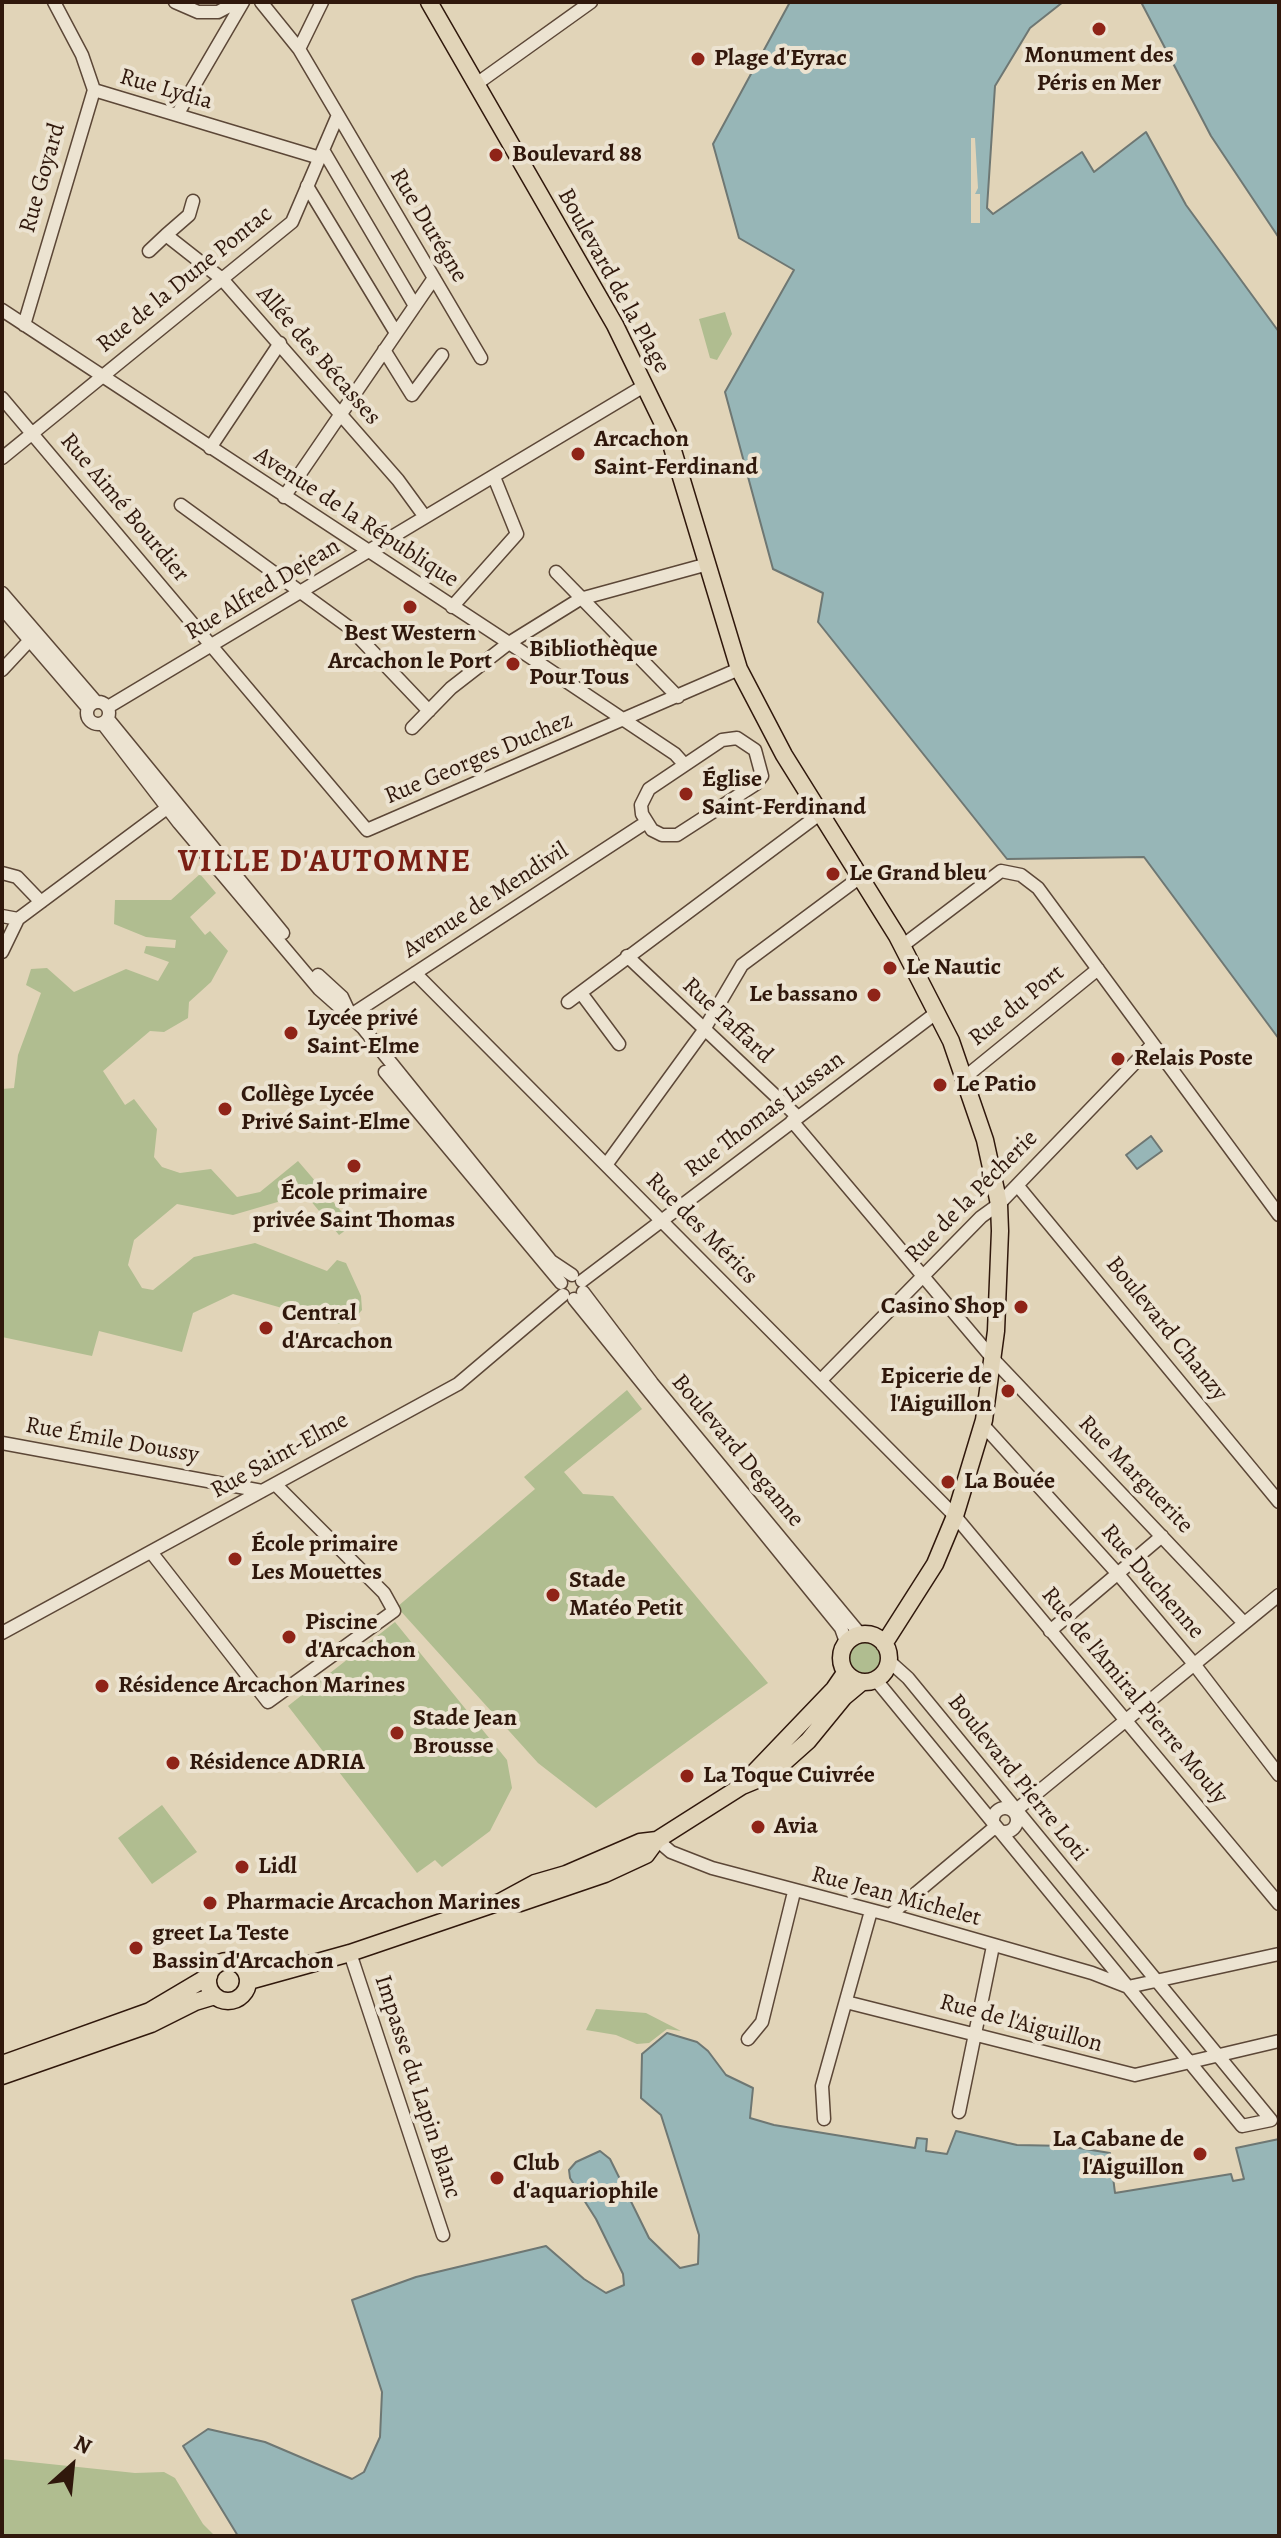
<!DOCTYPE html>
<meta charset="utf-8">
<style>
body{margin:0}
#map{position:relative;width:1281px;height:2538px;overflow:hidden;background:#e1d4b8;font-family:Alegreya,serif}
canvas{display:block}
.frame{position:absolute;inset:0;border:4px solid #30180c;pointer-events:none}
.north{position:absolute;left:32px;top:2426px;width:80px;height:80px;-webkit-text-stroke:6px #ece3d1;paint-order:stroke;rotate:27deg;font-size:22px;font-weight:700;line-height:32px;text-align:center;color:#30180c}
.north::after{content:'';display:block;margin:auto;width:28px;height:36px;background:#30180c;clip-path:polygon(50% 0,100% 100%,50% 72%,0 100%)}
</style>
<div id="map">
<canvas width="1281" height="2538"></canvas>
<div class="frame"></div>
<div class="north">N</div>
</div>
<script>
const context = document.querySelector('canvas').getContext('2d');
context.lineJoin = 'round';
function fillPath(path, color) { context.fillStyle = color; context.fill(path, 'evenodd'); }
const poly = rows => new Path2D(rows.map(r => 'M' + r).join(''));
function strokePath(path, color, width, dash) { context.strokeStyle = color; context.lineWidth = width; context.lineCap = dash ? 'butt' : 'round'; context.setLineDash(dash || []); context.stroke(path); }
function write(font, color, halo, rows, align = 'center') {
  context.font = font + ' Alegreya,serif'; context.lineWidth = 8; context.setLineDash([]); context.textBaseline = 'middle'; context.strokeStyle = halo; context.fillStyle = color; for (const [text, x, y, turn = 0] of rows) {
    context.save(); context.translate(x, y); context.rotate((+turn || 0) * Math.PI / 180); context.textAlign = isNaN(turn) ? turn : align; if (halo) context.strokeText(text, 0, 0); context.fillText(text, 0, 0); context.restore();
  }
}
fillPath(poly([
 [725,312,732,334,717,360,710,358,699,319],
 [200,874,216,893,190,917,205,935,210,931,228,951,211,982,189,1002,188,1018,164,1032,150,1031,103,1071,125,1105,134,1099,157,1129,154,1157,162,1167,180,1173,211,1169,237,1197,260,1192,298,1161,353,1225,339,1235,305,1194,233,1215,177,1204,134,1240,128,1265,142,1288,153,1290,194,1257,255,1243,327,1271,337,1260,346,1263,361,1296,362,1310,355,1318,338,1324,233,1294,193,1313,182,1352,99,1331,92,1356,2,1337,2,1089,14,1088,18,1055,41,993,26,985,31,969,47,968,74,992,126,969,158,981,169,962,144,953,146,946,175,948,176,940,146,937,114,924,115,900,171,900],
 [627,1390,642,1409,564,1472,583,1494,613,1496,768,1683,596,1808,538,1763,397,1607,535,1489,524,1477],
 [395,1622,507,1760,512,1788,490,1831,442,1867,435,1860,417,1873,288,1706],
 '850 1658a15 15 0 1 1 30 0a15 15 0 1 1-30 0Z',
 [162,1805,197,1852,152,1884,118,1838],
 [596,2009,646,2013,681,2031,667,2029,649,2043,637,2044,616,2035,586,2030],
 [2,2459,135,2473,164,2472,175,2478,203,2524,215,2536,2,2536]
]), '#b0bd90');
const water = poly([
 [790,2,1063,2,1030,28,995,86,987,208,993,214,1082,152,1094,172,1146,132,1186,205,1279,332,1279,1039,1144,857,1007,859,818,622,823,593,773,569,725,392,794,270,739,238,713,144,790,2],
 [1141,2,1279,2,1279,238,1211,136,1141,2],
 [1151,1136,1162,1151,1137,1169,1126,1155,1151,1136],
 [667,2033,697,2042,708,2051,726,2075,753,2088,750,2118,774,2125,915,2148,917,2138,927,2139,926,2151,947,2154,956,2131,1017,2145,1067,2146,1110,2153,1115,2193,1231,2174,1233,2181,1244,2179,1236,2148,1279,2139,1279,2536,238,2536,183,2446,208,2429,265,2442,352,2479,364,2472,380,2437,382,2392,352,2300,416,2277,546,2246,584,2279,606,2293,624,2285,623,2274,596,2219,570,2178,569,2170,576,2162,600,2151,610,2159,649,2238,680,2268,698,2264,699,2235,661,2115,641,2098,642,2054,667,2033]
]);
fillPath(water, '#97b6b7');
strokePath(water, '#6e7773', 2);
fillPath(poly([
 [971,138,975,138,978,188,975,194,980,194,980,223,971,223]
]), '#e1d4b8');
const minor = poly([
 [54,2,82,55,94,90,320,158],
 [175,2,198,12,218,12,237,2],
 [261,2,299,49],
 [475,85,591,2],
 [177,115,243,2],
 [338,115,481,358],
 [323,150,415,306],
 [307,186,396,333],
 [193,201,189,215,166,235,222,279,398,480,425,517],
 [149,251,166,235],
 [2,310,509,643,675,754,684,764],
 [24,325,94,90],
 [384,350,412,395,442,355],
 [2,398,367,830,739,669],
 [210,448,280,343],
 [2,458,292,222,338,115,299,49,322,2],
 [284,497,434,278],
 [181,505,350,628,429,711],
 [556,572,678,697],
 [2,593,96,702],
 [452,607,517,534,494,477],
 [2,608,88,708],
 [2,670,29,641],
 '87 713a11 11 0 1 1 22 0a11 11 0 1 1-22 0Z',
 [108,707,644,386],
 [108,719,283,933],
 [103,724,179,823,319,989,363,1028,551,1261,572,1275],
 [412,728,451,688,509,643,580,599,708,564],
 [737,738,755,750,762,776,756,784,677,835,662,835,652,830,642,814,641,805,649,789,722,740,737,738],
 [2,873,17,877,41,902],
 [2,916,18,919],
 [902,946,1001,871,1021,875,1038,888,1279,1215],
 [2,952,18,919,167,808],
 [627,956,798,1117],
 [415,973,955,1516,1279,1904],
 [318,975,342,997,349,1012],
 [581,993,619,1044],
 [568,1002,821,813],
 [351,1015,645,823],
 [385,1072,561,1283],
 [964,1078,1098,969],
 [792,1121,993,1359,1244,1623],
 [606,1165,702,1033,742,965,859,878],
 [1017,1185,1279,1502],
 [582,1281,936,1013],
 [583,1292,652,1383,860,1634],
 [574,1299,841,1628,846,1642],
 [821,1380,981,1217,999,1204,1153,1044],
 [983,1425,1118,1574,1194,1664,1279,1775],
 [2,1443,262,1491],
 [151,1552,268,1702,394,1611,384,1593,275,1484],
 [1050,1631,1162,1536],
 [2,1633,458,1384,563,1295],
 [876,1680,1242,2126,1271,2120,908,1678,889,1661],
 '993 1820a12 12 0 1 1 24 0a12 12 0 1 1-24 0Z',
 [1015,1811,1279,1595],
 [657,1840,671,1852,712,1868,890,1915,1092,1973,1128,1987,1279,1954],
 [890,1915,995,1827],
 [350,1953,443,2235],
 [846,2002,1135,2075,1279,2041],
 [748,2039,762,2022,794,1892],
 [959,2112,993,1946],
 [824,2119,822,2086,871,1911]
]);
const major = poly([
 [429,2,615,325,668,434,739,669,784,755,897,936,951,1041,985,1140,999,1204,1000,1231,996,1331,984,1420,955,1516,935,1564,884,1644],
 '841 1658a24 24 0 1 1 48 0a24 24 0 1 1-48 0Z',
 [743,1784,834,1689,845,1673],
 [500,1902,520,1903,605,1874,646,1855,657,1840,742,1786,771,1774,808,1741,844,1697,862,1682],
 '208 1981a20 20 0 1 1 40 0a20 20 0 1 1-40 0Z',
 [249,1981,350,1953,500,1902,535,1883,566,1874,640,1842,657,1840],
 [2,2064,150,2011,209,1976],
 [2,2076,151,2024,195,2002,215,1996]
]);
strokePath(minor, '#5c4737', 15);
strokePath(major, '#30180c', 19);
strokePath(minor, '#ece3d1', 12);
strokePath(major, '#e1d4b8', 16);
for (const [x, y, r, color] of [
 [1099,29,8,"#8f2418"],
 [698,59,8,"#8f2418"],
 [496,155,8,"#8f2418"],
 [578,454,8,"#8f2418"],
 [410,607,8,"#8f2418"],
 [513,664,8,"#8f2418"],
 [686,794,8,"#8f2418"],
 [833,874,8,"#8f2418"],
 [890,968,8,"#8f2418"],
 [874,995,8,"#8f2418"],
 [291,1033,8,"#8f2418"],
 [1118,1059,8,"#8f2418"],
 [940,1085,8,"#8f2418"],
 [225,1109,8,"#8f2418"],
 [354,1166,8,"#8f2418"],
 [1021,1307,8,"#8f2418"],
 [266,1328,8,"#8f2418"],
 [1008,1391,8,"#8f2418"],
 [948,1482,8,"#8f2418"],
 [235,1559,8,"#8f2418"],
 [553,1595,8,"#8f2418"],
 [289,1637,8,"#8f2418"],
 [102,1686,8,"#8f2418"],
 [397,1733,8,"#8f2418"],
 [173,1763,8,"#8f2418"],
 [687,1776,8,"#8f2418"],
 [758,1827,8,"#8f2418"],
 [242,1867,8,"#8f2418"],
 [210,1903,8,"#8f2418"],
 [136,1948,8,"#8f2418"],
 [1200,2154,8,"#8f2418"],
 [497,2178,8,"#8f2418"]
]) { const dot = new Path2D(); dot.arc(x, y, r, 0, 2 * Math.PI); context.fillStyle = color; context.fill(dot); strokePath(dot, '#ece3d1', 3); }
write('bold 24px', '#30180c', '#ece3d1', [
 ["Monument des",1099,56,"center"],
 ["Péris en Mer",1099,84,"center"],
 ["Plage d'Eyrac",714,59],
 ["Boulevard 88",512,155],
 ["Arcachon",594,440],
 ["Saint-Ferdinand",594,468],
 ["Best Western",410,634,"center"],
 ["Arcachon le Port",410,662,"center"],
 ["Bibliothèque",529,650],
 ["Pour Tous",529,678],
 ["Église",702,780],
 ["Saint-Ferdinand",702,808],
 ["Le Grand bleu",849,874],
 ["Le Nautic",906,968],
 ["Le bassano",858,995,"right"],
 ["Lycée privé",307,1019],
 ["Saint-Elme",307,1047],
 ["Relais Poste",1134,1059],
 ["Le Patio",956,1085],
 ["Collège Lycée",241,1095],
 ["Privé Saint-Elme",241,1123],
 ["École primaire",354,1193,"center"],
 ["privée Saint Thomas",354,1221,"center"],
 ["Casino Shop",1005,1307,"right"],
 ["Central",282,1314],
 ["d'Arcachon",282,1342],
 ["Epicerie de",992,1377,"right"],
 ["l'Aiguillon",992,1405,"right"],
 ["La Bouée",964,1482],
 ["École primaire",251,1545],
 ["Les Mouettes",251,1573],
 ["Stade",569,1581],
 ["Matéo Petit",569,1609],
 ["Piscine",305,1623],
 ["d'Arcachon",305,1651],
 ["Résidence Arcachon Marines",118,1686],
 ["Stade Jean",413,1719],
 ["Brousse",413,1747],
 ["Résidence ADRIA",189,1763],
 ["La Toque Cuivrée",703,1776],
 ["Avia",774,1827],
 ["Lidl",258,1867],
 ["Pharmacie Arcachon Marines",226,1903],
 ["greet La Teste",152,1934],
 ["Bassin d'Arcachon",152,1962],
 ["La Cabane de",1184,2140,"right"],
 ["l'Aiguillon",1184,2168,"right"],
 ["Club",513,2164],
 ["d'aquariophile",513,2192]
], 'left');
write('24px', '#30180c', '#ece3d1', [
 ["Rue Lydia",166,90,16],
 ["Rue Goyard",43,178,-74],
 ["Rue Durégne",428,226,59],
 ["Rue de la Dune Pontac",185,280,-39],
 ["Boulevard de la Plage",613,281,61],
 ["Allée des Bécasses",318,356,49],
 ["Rue Aimé Bourdier",124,508,50],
 ["Avenue de la République",356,518,33],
 ["Rue Alfred Dejean",263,590,-31],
 ["Rue Georges Duchez",479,759,-23],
 ["Avenue de Mendivil",486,901,-33],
 ["Rue du Port",1017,1006,-39],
 ["Rue Taffard",727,1021,43],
 ["Rue Thomas Lussan",765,1115,-37],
 ["Rue de la Pécherie",972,1197,-45],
 ["Rue des Mérics",701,1229,45],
 ["Boulevard Chanzy",1166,1329,51],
 ["Rue Émile Doussy",112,1441,10],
 ["Boulevard Deganne",737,1451,50],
 ["Rue Saint-Elme",280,1456,-29],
 ["Rue Marguerite",1135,1475,46],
 ["Rue Duchenne",1152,1582,49],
 ["Rue de l'Amiral Pierre Mouly",1134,1696,50],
 ["Boulevard Pierre Loti",1017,1778,51],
 ["Rue Jean Michelet",896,1897,15],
 ["Rue de l'Aiguillon",1021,2024,15],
 ["Impasse du Lapin Blanc",417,2087,72]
]);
context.letterSpacing = '2px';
write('bold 32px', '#7a1f14', '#ece3d1', [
 ["VILLE D'AUTOMNE",325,863]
]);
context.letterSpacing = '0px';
</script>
